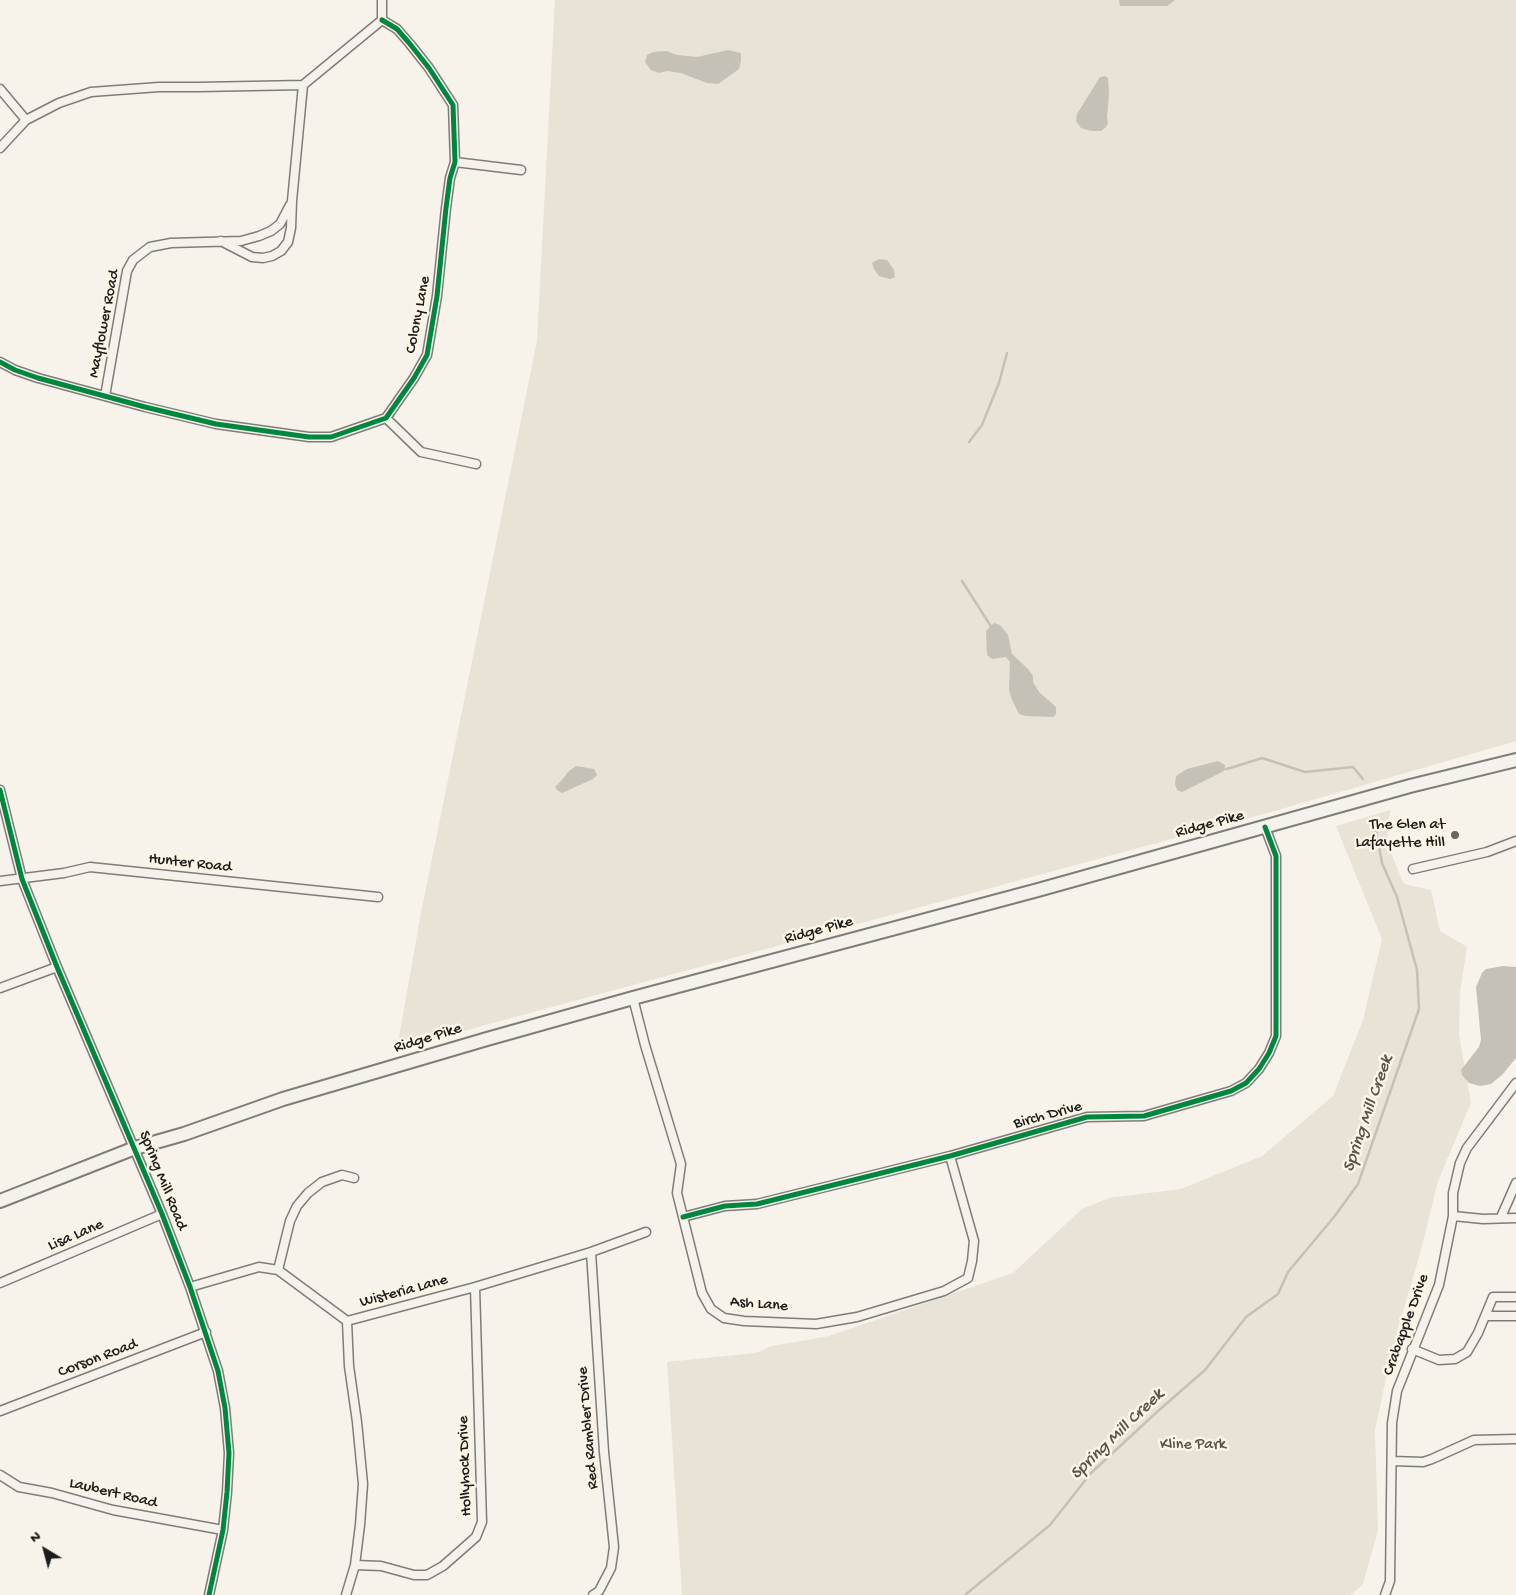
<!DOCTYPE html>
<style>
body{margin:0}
#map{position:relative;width:1516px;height:1595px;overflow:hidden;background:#f7f3ea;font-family:"Gochi Hand",sans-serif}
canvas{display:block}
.north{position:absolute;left:20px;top:1525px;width:50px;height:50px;-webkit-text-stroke:4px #fcf5e5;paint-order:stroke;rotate:323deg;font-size:14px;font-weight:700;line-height:20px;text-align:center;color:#1c1c1c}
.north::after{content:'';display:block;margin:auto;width:18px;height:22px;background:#1c1c1c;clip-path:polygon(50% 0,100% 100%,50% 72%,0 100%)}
</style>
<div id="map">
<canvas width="1516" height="1595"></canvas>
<div class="north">N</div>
</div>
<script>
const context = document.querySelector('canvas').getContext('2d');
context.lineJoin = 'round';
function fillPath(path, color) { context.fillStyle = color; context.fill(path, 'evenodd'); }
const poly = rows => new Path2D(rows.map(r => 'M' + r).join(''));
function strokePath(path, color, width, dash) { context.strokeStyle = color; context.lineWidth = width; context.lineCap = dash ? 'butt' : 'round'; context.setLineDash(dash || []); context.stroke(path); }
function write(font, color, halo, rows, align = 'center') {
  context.font = font + ' "Gochi Hand",sans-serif'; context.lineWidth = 5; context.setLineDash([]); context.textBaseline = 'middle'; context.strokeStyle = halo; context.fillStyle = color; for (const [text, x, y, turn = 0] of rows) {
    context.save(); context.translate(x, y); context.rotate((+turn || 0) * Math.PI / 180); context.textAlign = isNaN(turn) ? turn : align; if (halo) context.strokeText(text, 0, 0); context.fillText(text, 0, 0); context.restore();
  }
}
fillPath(poly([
 [555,0,1516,0,1516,741,1271,812,397,1049,420,918,537,341],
 [1390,810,1387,844,1404,884,1431,890,1440,931,1467,947,1460,992,1459,1035,1471,1103,1438,1181,1421,1250,1397,1332,1387,1374,1375,1430,1378,1530,1363,1584,1351,1595,682,1595,667,1362,756,1353,772,1346,829,1336,1013,1273,1082,1209,1109,1198,1181,1189,1262,1156,1333,1096,1363,1020,1382,939,1336,826]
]), '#e8e2d7');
fillPath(poly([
 [1119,0,1175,0,1167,6,1120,6],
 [728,50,741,53,741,61,739,69,718,84,707,83,681,73,667,71,659,73,651,70,645,62,647,55,653,52,666,51,677,55,697,57],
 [1105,76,1108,78,1109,94,1107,117,1108,123,1106,127,1101,131,1091,131,1081,128,1076,121,1077,114,1100,77],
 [879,259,887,260,894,270,895,277,890,279,879,276,874,269,872,263],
 [994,623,1000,625,1008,635,1012,654,1028,669,1033,676,1033,682,1039,692,1056,707,1056,714,1053,717,1026,716,1019,714,1012,700,1009,690,1010,662,1006,657,992,659,987,655,986,632,987,630],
 [1218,761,1225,765,1224,771,1182,792,1177,790,1175,784,1176,776,1187,769],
 [576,766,594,769,597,775,593,779,562,793,557,790,555,787,562,780,568,772],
 [1503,966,1516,967,1516,1058,1502,1075,1491,1084,1480,1086,1469,1083,1462,1075,1461,1070,1479,1047,1481,1040,1476,987,1482,973,1486,969]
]), '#c5c1b7');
strokePath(poly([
 [969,442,982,425,999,383,1007,353],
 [962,581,992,628],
 [1221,769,1227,769,1262,758,1305,772,1353,767,1363,779],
 [965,1595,1050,1525,1091,1473,1158,1411,1205,1370,1246,1317,1278,1294,1288,1272,1334,1217,1358,1184,1419,1009,1417,970,1397,897,1382,863,1374,820]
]), '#c5c1b7', 2.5);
const street = poly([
 [0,89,26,120],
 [0,148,26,120,59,103,91,92,159,87,199,87,303,85],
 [455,162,521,170],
 [221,241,252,257,263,258,272,256,281,251,288,242,291,228,292,201,303,85,382,20,382,0],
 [0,362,15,370,38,378,145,407,216,424,309,437,331,437,386,418,414,378,427,355,437,296,446,208,450,178,455,162,453,105,429,68,410,44,397,29,382,20],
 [105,396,127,271,133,260,150,247,171,243,241,241,259,236,271,231,280,224,290,205],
 [386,418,421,452,476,464],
 [0,790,22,879,57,967,162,1214,190,1287,218,1371,225,1408,229,1453,227,1492,223,1530,209,1595],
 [1413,869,1487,852,1516,841],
 [0,881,64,873,90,867,378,897],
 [0,988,57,967],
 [633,998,645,1045,681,1164,677,1193,702,1293,711,1309,724,1318,744,1321,816,1324,857,1317,944,1291,968,1278,972,1261,974,1241,950,1156],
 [1453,1216,1483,1219,1516,1218],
 [683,1217,725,1206,757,1204,950,1156,1087,1117,1144,1116,1231,1091,1246,1083,1259,1069,1269,1053,1276,1036,1276,856,1265,827],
 [1501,1217,1516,1183],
 [591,1252,604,1452,614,1547,611,1568,599,1591,593,1595],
 [278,1270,290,1221,297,1206,308,1193,322,1182,342,1175,354,1178],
 [0,1283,162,1214],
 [190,1287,259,1267,278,1270,347,1321],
 [1486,1316,1516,1316],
 [347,1321,475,1287,591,1252,646,1232],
 [1412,1349,1439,1360,1455,1359,1467,1352,1478,1333,1493,1297,1516,1297],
 [0,1411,206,1332],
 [1393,1461,1423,1462,1432,1459,1474,1440,1516,1439],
 [0,1475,19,1487,52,1493,113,1510,223,1530],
 [355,1565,381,1566,414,1575,427,1575,443,1566,476,1537,482,1522,475,1287],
 [346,1595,355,1565,360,1525,363,1484,357,1422,349,1366,347,1321],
 [1385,1595,1390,1581,1392,1423,1397,1391,1439,1285,1453,1216,1453,1193,1460,1163,1467,1148,1516,1083]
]);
const primary = poly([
 [0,1201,135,1148,184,1134,283,1099,487,1039,633,998,1038,890,1410,786,1516,760]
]);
strokePath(street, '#7f7d79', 11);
strokePath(primary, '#7f7d79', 16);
strokePath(street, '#f5f2ec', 8);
strokePath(primary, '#f5f2ec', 12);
strokePath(poly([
 [0,362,15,370,38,378,145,407,216,424,309,437,331,437,386,418,414,378,427,355,437,296,446,208,450,178,455,162,453,105,429,68,410,44,397,29,382,20],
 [0,790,22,879,57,967,162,1214,190,1287,218,1371,225,1408,229,1453,227,1492,223,1530,209,1595],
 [683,1217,725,1206,757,1204,950,1156,1087,1117,1144,1116,1231,1091,1246,1083,1259,1069,1269,1053,1276,1036,1276,856,1265,827]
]), '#00873e', 5);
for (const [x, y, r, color] of [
 [1455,835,5,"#696764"]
]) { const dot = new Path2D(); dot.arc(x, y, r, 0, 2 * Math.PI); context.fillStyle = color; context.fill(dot); strokePath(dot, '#fcf5e5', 2); }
write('16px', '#1c1c1c', '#fcf5e5', [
 ["Colony Lane",419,315,-79],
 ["Mayflower Road",105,324,-79],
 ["Ridge Pike",1210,825,-15],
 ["Hunter Road",190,864,6],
 ["Ridge Pike",819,931,-15],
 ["Ridge Pike",428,1039,-17],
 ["Birch Drive",1048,1116,-15],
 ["Spring Mill Road",162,1181,68],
 ["Lisa Lane",76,1236,-23],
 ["Wisteria Lane",404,1292,-15],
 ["Ash Lane",759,1305,5],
 ["Crabapple Drive",1407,1325,-70],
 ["Corson Road",98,1359,-21],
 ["Red Rambler Drive",589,1428,-95],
 ["Hollyhock Drive",466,1466,-92],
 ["Laubert Road",113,1494,13]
]);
write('16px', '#1c1c1c', '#fcf5e5', [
 ["The Glen at",1445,826],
 ["Lafayette Hill",1445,844]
], 'right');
write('16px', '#555450', '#fcf5e5', [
 ["Kline Park",1193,1446]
]);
write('italic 18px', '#575551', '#fcf5e5', [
 ["Spring Mill Creek",1369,1114,-71],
 ["Spring Mill Creek",1118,1435,-44]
]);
</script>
